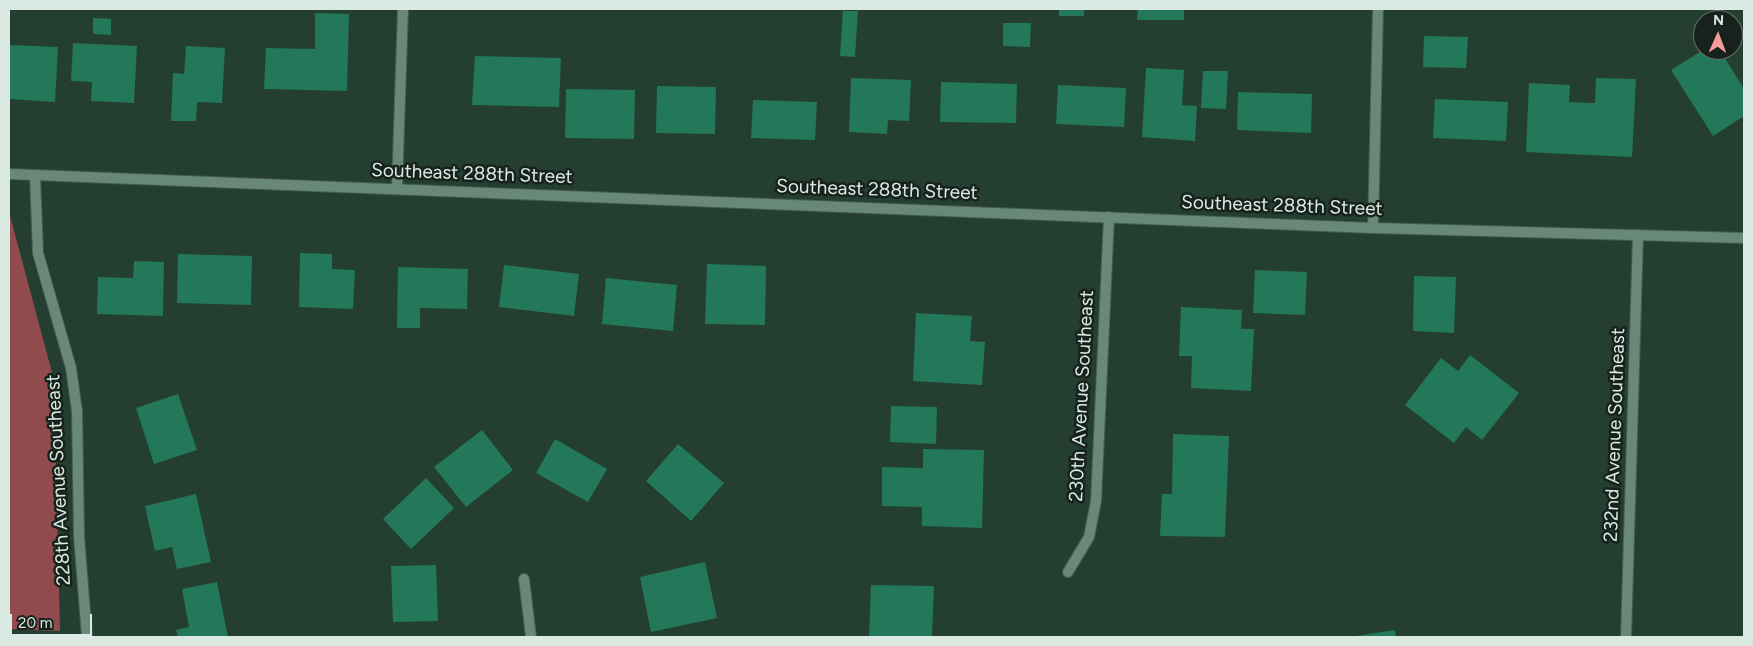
<!DOCTYPE html>
<style>
body{margin:0}
#map{position:relative;width:1753px;height:646px;overflow:hidden;background:#253e32;font-family:Figtree,sans-serif}
canvas{display:block}
.frame{position:absolute;inset:0;border:10px solid #dae9e1;pointer-events:none}
.north{position:absolute;left:1693px;top:10px;width:50px;height:50px;box-sizing:border-box;background:#17221d;border:1px solid #65726b;border-radius:50%;rotate:2deg;font-size:14px;font-weight:700;line-height:20px;text-align:center;color:#dae9e1}
.north::after{content:'';display:block;margin:auto;width:18px;height:22px;background:#f59b9b;clip-path:polygon(50% 0,100% 100%,50% 72%,0 100%)}
.scale{position:absolute;left:10px;top:614px;width:82px;height:22px;box-sizing:border-box;border:2px solid #dae9e1;border-top:0;padding-left:6px;font-size:15px;line-height:18px;white-space:nowrap;color:#dae9e1;-webkit-text-stroke:4px #17221d;paint-order:stroke}
</style>
<div id="map">
<canvas width="1753" height="646"></canvas>
<div class="frame"></div>
<div class="north">N</div>
<div class="scale">20 m</div>
</div>
<script>
const context = document.querySelector('canvas').getContext('2d');
context.lineJoin = 'round';
function fillPath(path, color) { context.fillStyle = color; context.fill(path, 'evenodd'); }
const poly = rows => new Path2D(rows.map(r => 'M' + r).join(''));
function strokePath(path, color, width, dash) { context.strokeStyle = color; context.lineWidth = width; context.lineCap = dash ? 'butt' : 'round'; context.setLineDash(dash || []); context.stroke(path); }
function write(font, color, halo, rows, align = 'center') {
  context.font = font + ' Figtree,sans-serif'; context.lineWidth = 5; context.setLineDash([]); context.textBaseline = 'middle'; context.strokeStyle = halo; context.fillStyle = color; for (const [text, x, y, turn = 0] of rows) {
    context.save(); context.translate(x, y); context.rotate((+turn || 0) * Math.PI / 180); context.textAlign = isNaN(turn) ? turn : align; if (halo) context.strokeText(text, 0, 0); context.fillText(text, 0, 0); context.restore();
  }
}
fillPath(poly([
 [9,212,54,380,60,631,9,629]
]), '#914b4c');
fillPath(poly([
 [1059,9,1084,9,1084,16,1059,16],
 [1138,9,1184,9,1184,20,1137,20],
 [843,11,858,11,855,57,840,56],
 [315,13,349,14,347,91,264,89,266,48,315,49],
 [93,18,111,19,111,35,93,34],
 [1003,23,1031,23,1030,47,1003,46],
 [1424,36,1468,37,1466,68,1423,67],
 [73,43,137,46,134,103,91,101,92,82,71,81],
 [9,45,58,47,55,102,9,99],
 [186,46,225,48,222,103,197,102,196,121,171,121,173,73,184,74],
 [1703,50,1720,50,1744,89,1744,116,1713,136,1671,70],
 [475,56,561,58,559,107,472,105],
 [1146,68,1184,70,1182,105,1197,106,1195,141,1142,137],
 [1203,71,1228,71,1226,109,1201,108],
 [851,78,911,80,909,121,888,120,887,134,849,132],
 [1596,78,1636,79,1632,157,1526,152,1529,83,1570,85,1569,102,1595,103],
 [941,82,1017,84,1016,123,940,122],
 [1058,85,1126,88,1124,127,1056,124],
 [657,86,716,87,715,134,656,133],
 [566,89,635,90,634,139,565,138],
 [1238,92,1312,94,1311,133,1237,130],
 [1435,99,1508,102,1506,141,1433,138],
 [753,100,817,102,815,140,751,138],
 [300,253,332,254,332,269,355,270,353,309,299,307],
 [178,254,252,256,251,305,177,303],
 [134,261,164,262,163,316,97,314,98,277,133,278],
 [707,264,766,266,765,325,705,324],
 [504,265,579,274,574,316,499,307],
 [398,267,468,269,467,309,420,308,420,328,397,328],
 [1255,270,1307,272,1305,315,1253,313],
 [1414,276,1456,277,1454,333,1413,331],
 [606,278,677,285,673,331,602,324],
 [1181,307,1242,310,1241,329,1254,329,1251,391,1191,388,1192,356,1179,356],
 [916,313,972,316,970,341,985,342,982,385,913,381],
 [1470,355,1519,393,1482,440,1466,427,1454,443,1405,405,1441,358,1458,371],
 [178,394,197,450,154,464,136,408],
 [891,406,937,407,936,444,890,442],
 [482,430,513,470,466,507,434,467],
 [1173,434,1229,436,1225,537,1160,536,1162,494,1172,494],
 [555,439,607,469,588,502,536,473],
 [678,444,724,483,691,521,646,481],
 [923,449,984,450,982,528,922,526,922,507,882,506,882,467,923,468],
 [426,478,454,508,411,549,383,519],
 [196,494,211,562,177,569,172,547,155,551,145,506],
 [705,562,717,618,651,632,640,577],
 [436,565,438,621,393,622,391,566],
 [217,582,228,637,178,637,176,630,189,627,182,589],
 [871,585,934,586,932,637,869,637],
 [1395,630,1396,637,1356,637,1356,636]
]), '#227858');
const minor = poly([
 [35,175,38,253,71,368,77,411,79,536,87,637],
 [397,188,403,9],
 [1373,228,1378,9],
 [1068,572,1089,537,1096,501,1109,217],
 [524,579,531,637],
 [1626,637,1638,235]
]);
const tertiary = poly([
 [9,174,1373,228,1744,238]
]);
strokePath(minor, '#465d52', 12);
strokePath(tertiary, '#465d52', 12);
strokePath(minor, '#688879', 10);
strokePath(tertiary, '#688879', 10);
write('19px', '#dae9e1', '#17221d', [
 ["Southeast 288th Street",472,174,2],
 ["Southeast 288th Street",877,190,2],
 ["Southeast 288th Street",1282,206,2],
 ["230th Avenue Southeast",1082,396,-87],
 ["232nd Avenue Southeast",1615,435,-88],
 ["228th Avenue Southeast",59,480,-93]
]);
</script>
